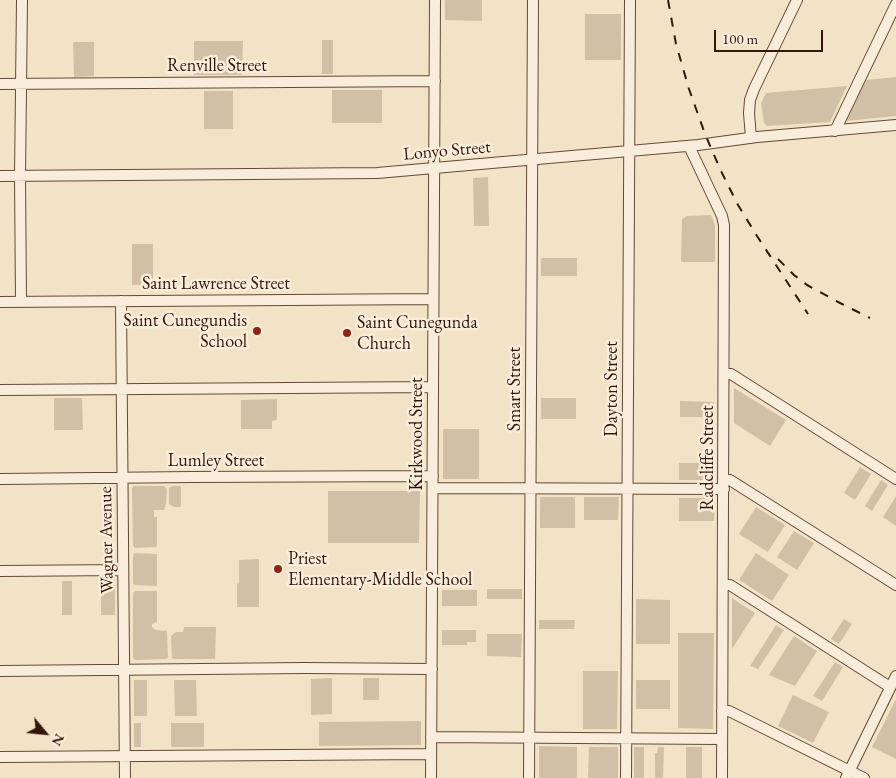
<!DOCTYPE html>
<meta charset="utf-8">
<style>
body{margin:0}
#map{position:relative;width:896px;height:778px;overflow:hidden;background:#f2e3c6;font-family:"EB Garamond",serif}
canvas{display:block}
.north{position:absolute;left:20px;top:708px;width:50px;height:50px;-webkit-text-stroke:4px #f7edda;paint-order:stroke;rotate:118deg;font-size:14px;font-weight:700;line-height:20px;text-align:center;color:#35160a}
.north::after{content:'';display:block;margin:auto;width:18px;height:22px;background:#35160a;clip-path:polygon(50% 0,100% 100%,50% 72%,0 100%)}
.scale{position:absolute;left:714px;top:30px;width:109px;height:22px;box-sizing:border-box;border:2px solid #35160a;border-top:0;padding-left:6px;font-size:15px;line-height:18px;white-space:nowrap;color:#35160a;-webkit-text-stroke:4px #f7edda;paint-order:stroke}
</style>
<div id="map">
<canvas width="896" height="778"></canvas>
<div class="north">N</div>
<div class="scale">100 m</div>
</div>
<script>
const context = document.querySelector('canvas').getContext('2d');
context.lineJoin = 'round';
function fillPath(path, color) { context.fillStyle = color; context.fill(path, 'evenodd'); }
const poly = rows => new Path2D(rows.map(r => 'M' + r).join(''));
function strokePath(path, color, width, dash) { context.strokeStyle = color; context.lineWidth = width; context.lineCap = dash ? 'butt' : 'round'; context.setLineDash(dash || []); context.stroke(path); }
function write(font, color, halo, rows, align = 'center') {
  context.font = font + ' "EB Garamond",serif'; context.lineWidth = 5; context.setLineDash([]); context.textBaseline = 'middle'; context.strokeStyle = halo; context.fillStyle = color; for (const [text, x, y, turn = 0] of rows) {
    context.save(); context.translate(x, y); context.rotate((+turn || 0) * Math.PI / 180); context.textAlign = isNaN(turn) ? turn : align; if (halo) context.strokeText(text, 0, 0); context.fillText(text, 0, 0); context.restore();
  }
}
fillPath(poly([
 [445,0,482,0,482,21,445,20],
 [585,14,621,14,621,60,585,60],
 [322,40,333,40,333,74,322,74],
 [194,41,243,41,242,75,194,75],
 [73,42,94,42,94,76,74,77],
 [896,77,896,116,846,121,866,80],
 [847,86,830,122,767,126,764,123,761,103,766,93],
 [332,90,382,90,382,123,332,123],
 [204,91,233,91,233,129,204,129],
 [488,177,489,226,474,226,473,178],
 [711,215,715,225,715,262,681,262,682,219,687,216],
 [132,244,153,244,153,285,132,285],
 [541,258,577,258,577,276,541,276],
 [734,388,786,420,770,446,734,423],
 [54,398,82,398,83,430,54,430],
 [541,398,576,398,576,419,541,419],
 [277,399,277,420,272,421,272,429,241,429,241,400],
 [680,401,714,402,714,417,680,417],
 [443,429,479,429,479,479,443,479],
 [679,463,714,463,714,480,679,480],
 [860,467,871,474,855,500,844,493],
 [881,480,888,485,872,511,865,506],
 [134,486,164,486,167,489,166,504,164,510,154,510,154,517,157,517,157,547,135,548,133,546,132,488],
 [172,486,181,486,181,507,174,507,169,504,169,488],
 [328,491,420,491,419,543,328,543],
 [896,496,896,526,883,517],
 [540,497,575,497,575,528,540,528],
 [584,497,619,497,618,520,584,520],
 [679,498,715,498,714,521,679,521],
 [756,507,785,525,768,552,739,534],
 [794,531,814,543,797,570,777,557],
 [135,553,157,554,157,586,135,585,133,584,133,554],
 [756,553,789,575,772,601,739,580],
 [259,559,259,607,237,607,237,584,239,583,239,560],
 [104,580,115,580,115,615,101,615,101,587,104,587],
 [62,581,72,581,72,615,62,615],
 [487,589,522,589,522,599,487,599],
 [442,590,477,590,477,606,442,606],
 [135,591,157,591,157,622,152,624,152,627,156,630,167,631,168,658,166,659,135,660,133,658,133,593],
 [732,598,755,613,732,649],
 [636,599,670,600,670,644,636,644],
 [844,619,852,624,839,644,831,639],
 [539,620,575,620,574,629,539,629],
 [776,625,784,630,758,669,750,666],
 [184,627,216,627,215,659,173,659,172,658,171,636,176,632,183,632],
 [442,630,476,630,476,642,467,642,467,645,442,645],
 [678,633,714,633,713,729,678,728],
 [487,634,522,634,521,657,487,656],
 [794,636,817,651,795,686,769,675],
 [835,662,843,667,822,701,813,696],
 [583,671,618,671,617,729,583,729],
 [332,678,332,714,311,715,311,679],
 [363,678,379,678,379,700,363,700],
 [134,680,147,680,147,716,134,716],
 [174,680,196,680,197,716,175,716],
 [636,680,670,680,670,709,636,709],
 [793,695,829,712,813,743,778,726],
 [896,699,896,759,872,747],
 [421,721,421,745,319,746,319,722],
 [134,723,141,723,141,747,134,747],
 [171,723,204,723,204,747,171,747],
 [539,746,577,747,577,778,539,778],
 [589,747,618,747,618,778,588,778],
 [634,747,644,747,644,778,634,778],
 [658,747,664,747,663,778,655,778,655,753,657,753],
 [686,747,702,747,702,778,686,778]
]), '#d2c0a6');
const minor = poly([
 [0,84,435,81],
 [835,131,896,4],
 [751,138,749,113,750,100,754,89,797,0],
 [689,146,722,216,724,225,722,778],
 [0,176,377,173,698,145,757,137,896,125],
 [121,301,125,778],
 [0,302,433,299],
 [21,302,20,176,22,0],
 [724,374,731,374,896,479],
 [0,390,433,387],
 [0,479,192,477,433,476],
 [724,481,730,480,896,585],
 [433,488,724,489],
 [0,571,123,570],
 [723,585,730,585,890,687],
 [0,671,304,668,432,669],
 [722,711,729,711,864,778],
 [431,737,722,739],
 [0,757,431,754],
 [431,778,435,0],
 [529,778,533,0],
 [626,778,630,0],
 [846,778,896,676]
]);
strokePath(minor, '#644939', 12);
strokePath(minor, '#f7edda', 10);
strokePath(poly([
 [668,0,676,44,689,89,705,134,721,171,738,205,757,236,808,314],
 [778,259,794,275,807,285,840,303,870,318]
]), '#35160a', 2, [9, 9]);
for (const [x, y, r, color] of [
 [257,331,5,"#8f2418"],
 [347,333,5,"#8f2418"],
 [278,569,5,"#8f2418"]
]) { const dot = new Path2D(); dot.arc(x, y, r, 0, 2 * Math.PI); context.fillStyle = color; context.fill(dot); strokePath(dot, '#f7edda', 2); }
write('18px', '#35160a', '#f7edda', [
 ["Renville Street",217,66],
 ["Lonyo Street",447,151,-5],
 ["Saint Lawrence Street",216,284],
 ["Smart Street",515,389,-90],
 ["Dayton Street",612,389,-90],
 ["Kirkwood Street",417,434,-90],
 ["Radcliffe Street",708,458,-90],
 ["Lumley Street",216,461],
 ["Wagner Avenue",107,540,-91]
]);
write('18px', '#35160a', '#f7edda', [
 ["Saint Cunegundis",247,321,"right"],
 ["School",247,342,"right"],
 ["Saint Cunegunda",357,323],
 ["Church",357,344],
 ["Priest",288,559],
 ["Elementary‑Middle School",288,580]
], 'left');
</script>
